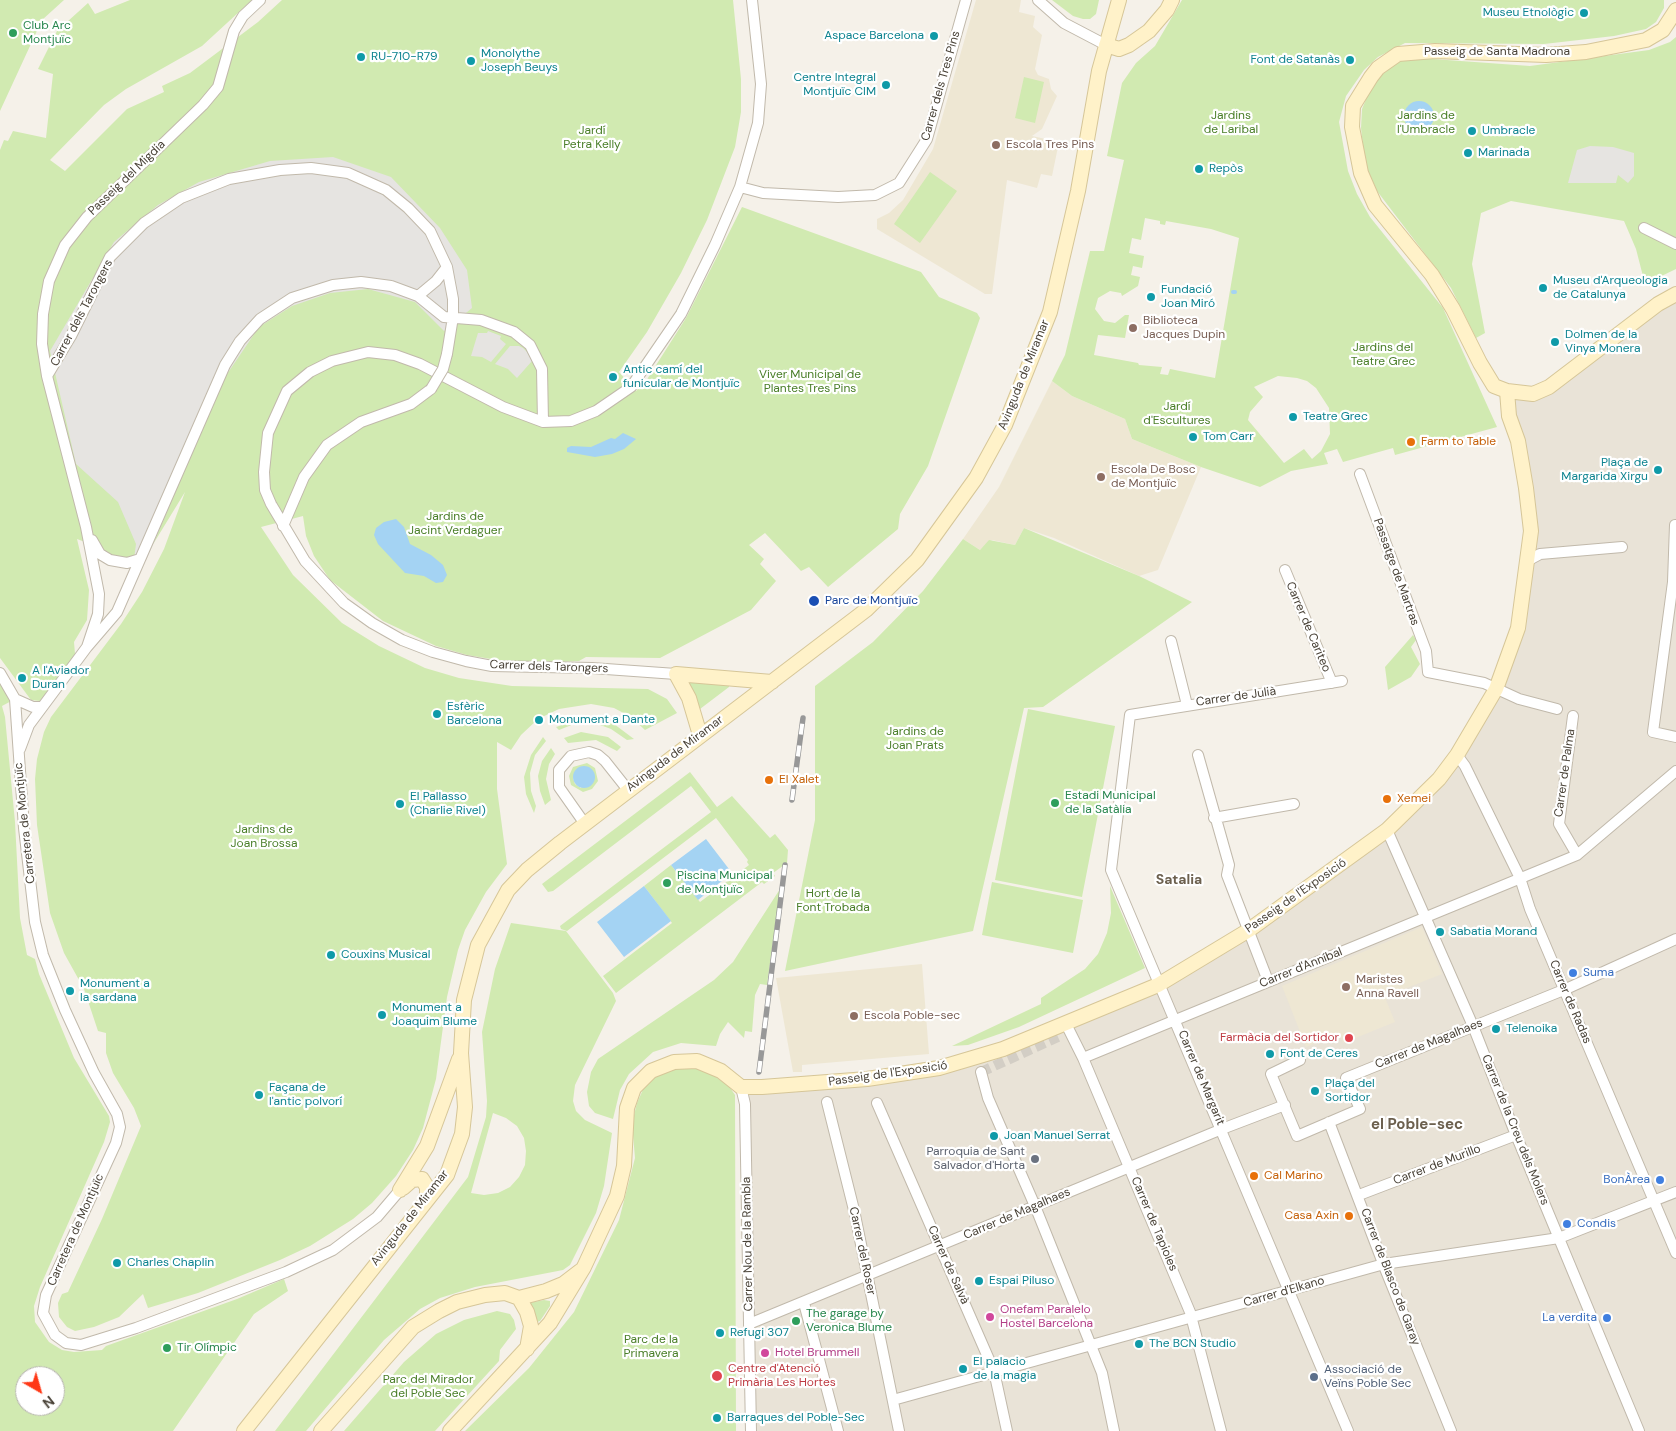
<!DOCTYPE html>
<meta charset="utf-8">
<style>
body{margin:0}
#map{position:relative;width:1676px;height:1431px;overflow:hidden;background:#f5f1e9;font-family:"DM Sans",sans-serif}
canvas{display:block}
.north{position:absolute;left:15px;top:1366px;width:50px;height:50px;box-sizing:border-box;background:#fff;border:1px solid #b6b3af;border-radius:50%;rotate:142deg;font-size:14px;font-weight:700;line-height:20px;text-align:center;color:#494237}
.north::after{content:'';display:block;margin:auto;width:18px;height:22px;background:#ff3816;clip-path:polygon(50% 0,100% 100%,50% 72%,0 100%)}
</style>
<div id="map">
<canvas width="1676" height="1431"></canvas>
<div class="north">N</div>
</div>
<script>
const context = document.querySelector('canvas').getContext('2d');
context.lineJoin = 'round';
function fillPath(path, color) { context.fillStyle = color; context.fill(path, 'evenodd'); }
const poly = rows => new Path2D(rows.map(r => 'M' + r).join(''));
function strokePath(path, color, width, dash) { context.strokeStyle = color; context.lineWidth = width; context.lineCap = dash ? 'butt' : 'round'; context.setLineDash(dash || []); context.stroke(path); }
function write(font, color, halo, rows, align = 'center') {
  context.font = font + ' "DM Sans",sans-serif'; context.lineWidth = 4.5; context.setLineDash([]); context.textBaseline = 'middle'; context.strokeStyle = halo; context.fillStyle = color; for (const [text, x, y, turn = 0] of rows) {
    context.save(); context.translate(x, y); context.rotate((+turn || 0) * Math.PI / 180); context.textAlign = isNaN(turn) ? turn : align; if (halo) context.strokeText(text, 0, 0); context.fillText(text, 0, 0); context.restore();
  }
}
fillPath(poly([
 [1676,294,1676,1431,748,1431,741,1087,939,1068,1158,985,1371,843,1439,779,1496,689,1529,560,1507,391,1533,394]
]), '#e9e3d7');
fillPath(poly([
 [976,0,1021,0,1019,12,1035,16,1033,27,1042,35,1035,69,1038,75,1049,79,1051,89,1057,96,1042,129,1032,136,1059,142,1052,176,1041,174,1037,188,1007,180,992,294,985,294,877,229,877,219,889,213,903,200,933,149],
 [1052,381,1072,396,1125,419,1132,439,1201,467,1158,570,1139,576,1054,538,1024,528,1015,545,992,540,980,550,963,539,999,487],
 [1422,927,1442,974,1404,989,1405,993,1386,1000,1395,1022,1343,1043,1339,1033,1306,1047,1282,986],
 [922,964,929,1054,802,1065,802,1072,793,1072,776,978]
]), '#eee7d3');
fillPath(poly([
 [0,0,64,0,42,20,0,111],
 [130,0,252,0,202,46,126,89,104,105,50,160,65,171,127,109,164,92,162,86,190,73,258,22,282,0,733,0,741,79,741,112,735,147,707,220,681,273,647,332,619,372,636,391,646,381,686,318,742,207,921,272,939,297,977,313,980,318,928,466,900,514,898,529,828,587,809,567,801,571,765,533,749,545,764,559,760,564,776,581,751,610,660,658,586,657,579,661,557,662,503,661,467,655,436,646,383,621,330,580,314,556,306,536,303,516,261,527,293,575,342,623,379,646,425,668,459,678,512,686,648,689,667,699,677,713,645,730,631,717,614,708,591,704,559,709,538,719,521,735,511,750,497,742,497,789,507,864,486,892,465,930,458,950,447,997,436,1079,423,1128,413,1150,396,1176,372,1203,353,1219,310,1246,280,1260,198,1293,148,1308,143,1294,119,1317,94,1327,75,1331,67,1327,59,1317,58,1303,62,1294,68,1292,102,1219,141,1126,134,1108,113,1073,106,1053,106,1033,98,1031,84,989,64,953,50,913,37,825,35,779,37,759,44,732,51,717,121,624,142,592,164,549,185,492,141,564,110,557,98,547,77,539,89,590,87,620,74,642,75,654,40,701,31,700,0,658,0,150,4,140,8,141,13,131,46,138,53,74,38,69,57,31,88,3,95,14],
 [1052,0,1099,0,1096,14,1090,19,1083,19,1073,16],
 [1182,0,1664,0,1664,8,1656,22,1646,29,1614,36,1544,44,1405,43,1378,57,1364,70,1346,96,1339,122,1348,171,1357,194,1370,217,1443,308,1497,427,1395,455,1393,448,1343,462,1337,449,1324,453,1328,464,1291,471,1260,487,1201,467,1132,439,1125,419,1072,396,1052,381,1065,355,1090,251,1104,251,1124,160,1107,156,1122,83,1136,63,1155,46],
 [1145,218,1160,221,1160,224,1165,225,1166,221,1211,229,1239,238,1215,378,1170,369,1168,375,1160,374,1162,367,1139,365,1138,363,1094,355,1098,335,1125,338,1129,315,1125,315,1115,323,1104,321,1095,309,1098,298,1110,291,1121,293,1122,296,1138,286,1140,277,1131,275,1133,266,1142,268,1144,256,1129,253,1132,238,1141,240],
 [1278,376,1297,378,1307,381,1316,388,1329,408,1330,434,1321,451,1312,459,1304,449,1284,463,1248,420,1250,412,1263,397,1254,387],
 [1676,37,1676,269,1645,284,1636,249,1624,221,1511,201,1481,213,1472,264,1485,333,1476,338,1451,288,1377,191,1365,164,1361,128,1362,109,1369,92,1379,77,1402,59,1433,59,1530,66,1649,50,1670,42],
 [1024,77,1044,82,1035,123,1015,118],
 [930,172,957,191,920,243,894,224],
 [1024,528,1139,576,1192,602,1043,707,1024,708,973,931,785,971,815,820,815,686,873,642,923,591,963,539,980,550,989,540,1015,545],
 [1413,635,1416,640,1411,647,1420,664,1411,677,1388,690,1385,667],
 [0,673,15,699,2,706,5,717,15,822,20,918,27,955,35,959,39,974,74,1058,109,1116,110,1122,104,1142,40,1287,34,1306,35,1322,49,1342,62,1350,74,1352,102,1350,106,1346,237,1299,284,1279,288,1291,254,1314,173,1431,0,1431],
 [25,1376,55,1376,55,1406,25,1406],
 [688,681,729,682,729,687,700,709,687,684],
 [1028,709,1115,726,1082,897,995,880],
 [581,719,603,720,614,724,634,739,627,740,611,729,595,723,574,724,559,730,556,727],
 [581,732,608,737,621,747,617,751,596,740,568,743,564,738],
 [543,737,546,741,535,755,530,773,531,791,536,806,534,813,526,794,524,777,531,755],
 [551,748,555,754,549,764,546,779,551,800,545,805,540,791,538,776,542,761],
 [587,763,595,768,598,781,592,789,583,792,571,785,569,776,573,767],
 [581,767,591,769,581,788,575,784,573,778],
 [690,772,717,807,732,796,770,838,775,834,788,850,787,863,773,873,775,876,764,884,762,882,616,993,603,976,672,923,644,886,671,865,700,902,749,865,747,862,748,860,716,818,567,931,561,929,560,926,711,812,691,786,553,891,548,892,542,884],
 [992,882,1083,900,1073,953,982,935],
 [1110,886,1145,968,1019,1027,968,1045,952,1046,1041,1004,1041,998,1085,969,1098,954,1107,933,1111,913],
 [780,889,767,985,760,984,755,995,752,1032,745,1031,744,1038,728,1022,720,1034,716,1046,681,1043,653,1052,629,1074,620,1090,613,1119,595,1113,589,1106,587,1092,591,1072,598,1059,714,980,733,962],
 [511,923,566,931,613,993,616,1001,575,1085,573,1101,576,1111,585,1120,612,1133,604,1186,596,1213,570,1265,563,1270,475,1287,440,1298,420,1309,384,1340,306,1431,275,1431,468,1177,486,1117,487,1101,482,1032,495,969],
 [493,1113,506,1118,517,1126,524,1138,526,1151,525,1165,519,1177,510,1187,498,1193,484,1195,471,1193],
 [674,1067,695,1068,713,1075,729,1086,735,1095,736,1431,465,1431,529,1368,574,1312,619,1220,635,1158,632,1123,637,1103,645,1085,660,1073],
 [544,1300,550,1301,550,1306,540,1321,537,1322,529,1303],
 [497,1311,510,1314,514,1320,516,1329,500,1350,499,1361,435,1431,344,1431,404,1362,436,1334,464,1320]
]), '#d1eab1');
fillPath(poly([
 [1590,146,1613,147,1634,153,1634,176,1628,183,1618,175,1616,183,1568,183,1577,150],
 [333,157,391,177,440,228,467,270,472,308,444,331,415,302,368,289,330,293,292,306,259,327,223,380,146,561,134,559,136,544,118,502,76,464,50,351,114,242,158,205,199,182,270,161],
 [488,331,501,336,500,339,506,344,491,362,482,357,471,356,478,333,487,333],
 [510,346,519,346,523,348,527,352,532,361,517,378,508,369,495,364]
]), '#e6e4e1');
fillPath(poly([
 '1404 116a15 15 0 1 1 30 0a15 15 0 1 1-30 0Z',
 [623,433,636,439,624,449,612,454,595,457,567,452,567,448,571,446,591,447,611,438,615,439],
 [396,519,404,527,410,544,431,555,443,565,447,575,443,582,436,583,424,576,405,573,378,544,374,535,376,528,384,522],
 '573 777a11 11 0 1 1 22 0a11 11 0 1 1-22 0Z',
 [706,839,732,873,698,900,671,865],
 [644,886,671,921,624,957,597,922]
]), '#a4d3f3');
strokePath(poly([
 [1233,292,1235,292]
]), '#a4d3f3', 4);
strokePath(poly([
 [981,1072,1058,1037]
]), '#d3cec5', 10, [10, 5]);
const street = poly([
 [1038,0,1064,23,1106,45],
 [740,187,763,193,838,197,875,195,899,183,927,139,966,0],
 [1644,228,1676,244],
 [418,296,444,317,481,320,514,332,530,345,542,369,543,422],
 [47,376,42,344,43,314,49,281,65,245,87,217,203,105,218,87,234,31,243,16,260,0],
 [1360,474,1426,651,1428,672,1484,683,1519,699,1557,709],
 [1675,525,1673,582,1653,732,1676,737],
 [283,526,304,477,327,445,361,422,411,404,431,389],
 [92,540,100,554,110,560,127,563,140,559],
 [1529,560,1540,554,1622,547],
 [1285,570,1332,683],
 [1171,641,1187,705],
 [87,647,98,614,99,594,86,527,47,376,71,336,110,257,144,223,181,198,229,179,280,170,311,168,348,173,386,190,408,208,430,231,447,267,453,299,453,317,447,354],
 [0,673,15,699,24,828,35,922,43,955,65,1010,94,1073,117,1114,120,1127,116,1143,46,1295,43,1313,55,1335,66,1343,81,1345,136,1328,286,1272,333,1250,377,1217,400,1190],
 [676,674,592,668,492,666,466,661,433,652,402,640,372,623,344,603,305,561,271,504,265,490,264,472,268,433,287,391,310,372,332,361,368,352,395,355,420,364,503,407,543,422,571,421,596,411,631,387,681,314,715,245,740,187,758,123,761,84,752,0],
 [1342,681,1130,715,1111,870,1348,1431],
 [15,699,33,707,42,707],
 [1573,716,1559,824,1577,855],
 [20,749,29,725,87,647,117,612,225,365,240,341,260,319,292,298,333,285,361,282,391,286,418,296,436,281,447,267],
 [1198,755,1229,865,1227,875,1268,981],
 [1457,755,1465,766,1520,878,1530,909,1676,1253],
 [1214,818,1294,804],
 [585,824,559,787,559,770,571,756,589,752,598,755,605,761,628,790],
 [1387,830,1473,1026,1516,1135,1639,1431],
 [1066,1024,1083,1058,1190,1312,1221,1431],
 [1083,1058,1577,855,1676,771],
 [1300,1060,1271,1074,1297,1136,1360,1109,1346,1078,1566,989,1676,939],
 [981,1072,988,1098,1035,1206,1102,1373,1114,1431],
 [741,1087,745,1104,751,1431],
 [827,1102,854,1210,899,1431],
 [877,1103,994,1371,1007,1431],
 [1329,1122,1386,1271,1451,1431],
 [1359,1195,1516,1135],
 [804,1303,838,1431],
 [749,1324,1222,1129,1285,1105],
 [893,1400,1384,1264,1559,1238,1676,1192]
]);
const secondary = poly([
 [1676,10,1663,30,1646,40,1586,52,1546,55,1435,51,1398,54,1378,68,1371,77,1353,106,1352,127,1361,173,1375,205,1432,275,1453,309,1480,363,1494,386,1507,391,1533,394,1549,387,1658,304,1676,294],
 [1106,45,1119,49,1129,45,1149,31,1167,10,1172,0],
 [676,674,772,682],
 [676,674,689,698,700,735],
 [403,1188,412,1180,422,1179,427,1187,427,1199],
 [400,1190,427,1146,459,1059],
 [519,1298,527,1312,531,1326,527,1349],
 [244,1431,447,1175,462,1134,465,1107,461,1053,464,1000,478,945,508,890,527,870,560,843,866,610,917,560,976,478,1005,425,1050,312,1078,191,1099,71,1119,0],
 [321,1431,413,1327,439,1311,457,1302,485,1295,505,1293,519,1298,546,1291,563,1284,580,1271],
 [450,1431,550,1323,584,1267,617,1196,624,1166,627,1108,634,1088,651,1071,674,1062,697,1061,721,1071,741,1087,762,1087,867,1079,939,1068,1003,1049,1158,985,1249,930,1387,830,1439,779,1457,755,1496,689,1518,628,1531,531,1526,488,1518,441,1509,416,1507,391]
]);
strokePath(street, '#c1b9ab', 12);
strokePath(secondary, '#d6c698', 16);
strokePath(street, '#fff', 10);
strokePath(secondary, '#fff2c9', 14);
const rail = poly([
 [792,800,803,718],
 [759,1072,785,865]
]);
strokePath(rail, '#989898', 5.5);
strokePath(rail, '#fff', 4, [11]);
const streetBridge = poly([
 [431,389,443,369,447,354]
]);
strokePath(streetBridge, '#c1b9ab', 12, []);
strokePath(streetBridge, '#fff', 10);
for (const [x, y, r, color] of [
 [1584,13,5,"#0f9aa8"],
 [13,33,5,"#2e9e5b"],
 [934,36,5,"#0f9aa8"],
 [361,57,5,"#0f9aa8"],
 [1350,60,5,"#0f9aa8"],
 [471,61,5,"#0f9aa8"],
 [886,85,5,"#0f9aa8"],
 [1472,131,5,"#0f9aa8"],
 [996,145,5,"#8d6e63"],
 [1468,153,5,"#0f9aa8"],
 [1199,169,5,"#0f9aa8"],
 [1543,288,5,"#0f9aa8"],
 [1151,297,5,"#0f9aa8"],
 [1133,328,5,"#8d6e63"],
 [1555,342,5,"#0f9aa8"],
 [613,377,5,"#0f9aa8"],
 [1293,417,5,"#0f9aa8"],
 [1193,437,5,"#0f9aa8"],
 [1411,442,5,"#e8710a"],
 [1658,470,5,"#0f9aa8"],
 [1101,477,5,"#8d6e63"],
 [814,601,6,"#1a4fb4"],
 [22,678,5,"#0f9aa8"],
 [437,714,5,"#0f9aa8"],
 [539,720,5,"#0f9aa8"],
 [769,780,5,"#e8710a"],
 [1387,799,5,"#e8710a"],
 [1055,803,5,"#2e9e5b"],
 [400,804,5,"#0f9aa8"],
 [667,883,5,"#2e9e5b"],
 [1440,932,5,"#0f9aa8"],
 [331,955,5,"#0f9aa8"],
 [1573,973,5,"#3f7fe0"],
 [1346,987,5,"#8d6e63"],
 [70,991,5,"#0f9aa8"],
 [382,1015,5,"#0f9aa8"],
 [854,1016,5,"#8d6e63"],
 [1496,1029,5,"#0f9aa8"],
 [1349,1038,5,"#e0444e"],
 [1270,1054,5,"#0f9aa8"],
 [1315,1091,5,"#0f9aa8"],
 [259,1095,5,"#0f9aa8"],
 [994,1136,5,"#0f9aa8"],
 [1035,1159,5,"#6b7280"],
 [1254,1176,5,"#e8710a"],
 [1660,1180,5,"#3f7fe0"],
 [1349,1216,5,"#e8710a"],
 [1567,1224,5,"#3f7fe0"],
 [117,1263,5,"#0f9aa8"],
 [979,1281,5,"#0f9aa8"],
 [990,1317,5,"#d1479c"],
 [1607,1318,5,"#3f7fe0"],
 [796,1321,5,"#2e9e5b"],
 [720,1333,5,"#0f9aa8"],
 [1139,1344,5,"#0f9aa8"],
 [167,1348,5,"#2e9e5b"],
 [765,1353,5,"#d1479c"],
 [963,1369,5,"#0f9aa8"],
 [717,1376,6,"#e0444e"],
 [1314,1377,5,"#5c6f8a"],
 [717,1418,5,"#0f9aa8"]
]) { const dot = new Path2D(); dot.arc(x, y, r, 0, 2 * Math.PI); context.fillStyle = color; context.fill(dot); strokePath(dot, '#fff', 2); }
write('12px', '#0d838f', '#fff', [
 ["Museu Etnològic",1574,13,"right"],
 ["Aspace Barcelona",924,36,"right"],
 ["Monolythe",481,54],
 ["Joseph Beuys",481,68],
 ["RU-710-R79",371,57],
 ["Font de Satanàs",1340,60,"right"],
 ["Centre Integral",876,78,"right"],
 ["Montjuïc CIM",876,92,"right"],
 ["Umbracle",1482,131],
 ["Marinada",1478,153],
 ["Repòs",1209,169],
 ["Museu d'Arqueologia",1553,281],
 ["de Catalunya",1553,295],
 ["Fundació",1161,290],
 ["Joan Miró",1161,304],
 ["Dolmen de la",1565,335],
 ["Vinya Monera",1565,349],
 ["Antic camí del",623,370],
 ["funicular de Montjuïc",623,384],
 ["Teatre Grec",1303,417],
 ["Tom Carr",1203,437],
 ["Plaça de",1648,463,"right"],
 ["Margarida Xirgu",1648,477,"right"],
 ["A l'Aviador",32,671],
 ["Duran",32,685],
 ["Esfèric",447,707],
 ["Barcelona",447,721],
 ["Monument a Dante",549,720],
 ["El Pallasso",410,797],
 ["(Charlie Rivel)",410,811],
 ["Sabatia Morand",1450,932],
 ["Couxins Musical",341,955],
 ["Monument a",80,984],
 ["la sardana",80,998],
 ["Monument a",392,1008],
 ["Joaquim Blume",392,1022],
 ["Telenoika",1506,1029],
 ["Font de Ceres",1280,1054],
 ["Plaça del",1325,1084],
 ["Sortidor",1325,1098],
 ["Façana de",269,1088],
 ["l'antic polvorí",269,1102],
 ["Joan Manuel Serrat",1004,1136],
 ["Charles Chaplin",127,1263],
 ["Espai Piluso",989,1281],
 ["Refugi 307",730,1333],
 ["The BCN Studio",1149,1344],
 ["El palacio",973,1362],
 ["de la magia",973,1376],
 ["Barraques del Poble-Sec",727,1418]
], 'left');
write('12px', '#27864d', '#fff', [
 ["Club Arc",23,26],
 ["Montjuïc",23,40],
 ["Estadi Municipal",1065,796],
 ["de la Satàlia",1065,810],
 ["Piscina Municipal",677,876],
 ["de Montjuïc",677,890],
 ["The garage by",806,1314],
 ["Veronica Blume",806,1328],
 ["Tir Olímpic",177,1348]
], 'left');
write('12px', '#494237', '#fff', [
 ["Passeig de Santa Madrona",1497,52],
 ["Carrer dels Tres Pins",941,86,-74],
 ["Passeig del Migdia",127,178,-44],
 ["Carrer dels Tarongers",82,313,-62],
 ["Avinguda de Miramar",1024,375,-68],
 ["Passatge de Martras",1396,572,70],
 ["Carrer de Cariteo",1308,627,67],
 ["Carrer dels Tarongers",549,667,2],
 ["Carrer de Julià",1236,697,-8],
 ["Avinguda de Miramar",675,754,-37],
 ["Carrer de Palma",1565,773,-82],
 ["Carretera de Montjuïc",25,823,-96],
 ["Passeig de l'Exposició",1296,896,-35],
 ["Carrer d'Anníbal",1301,968,-22],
 ["Carrer de Radas",1570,1002,67],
 ["Carrer de Magalhaes",1429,1044,-22],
 ["Passeig de l'Exposició",888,1074,-8],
 ["Carrer de Margarit",1201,1078,67],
 ["Carrer de la Creu dels Molers",1515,1130,68],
 ["Carrer de Murillo",1437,1165,-21],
 ["Carrer de Magalhaes",1017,1214,-23],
 ["Avinguda de Miramar",410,1218,-52],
 ["Carrer de Tapioles",1154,1224,67],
 ["Carretera de Montjuïc",76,1230,-66],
 ["Carrer Nou de la Rambla",748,1244,-91],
 ["Carrer del Roser",862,1251,78],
 ["Carrer de Salvà",948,1265,66],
 ["Carrer de Blasco de Garay",1390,1277,69],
 ["Carrer d'Elkano",1284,1292,-16]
]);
write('12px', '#497e28', '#fff', [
 ["Jardins",1231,116],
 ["de Laribal",1231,130],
 ["Jardins de",1426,116],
 ["l'Umbracle",1426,130],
 ["Jardí",592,131],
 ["Petra Kelly",592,145],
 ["Jardins del",1383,348],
 ["Teatre Grec",1383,362],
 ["Viver Municipal de",810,375],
 ["Plantes Tres Pins",810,389],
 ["Jardí",1177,407],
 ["d'Escultures",1177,421],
 ["Jardins de",455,517],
 ["Jacint Verdaguer",455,531],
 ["Jardins de",915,732],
 ["Joan Prats",915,746],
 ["Jardins de",264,830],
 ["Joan Brossa",264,844],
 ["Hort de la",833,894],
 ["Font Trobada",833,908],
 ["Parc de la",651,1340],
 ["Primavera",651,1354],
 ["Parc del Mirador",428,1380],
 ["del Poble Sec",428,1394]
]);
write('12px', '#785e54', '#fff', [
 ["Escola Tres Pins",1006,145],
 ["Biblioteca",1143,321],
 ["Jacques Dupin",1143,335],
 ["Escola De Bosc",1111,470],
 ["de Montjuïc",1111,484],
 ["Maristes",1356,980],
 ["Anna Ravell",1356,994],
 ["Escola Poble-sec",864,1016]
], 'left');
write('12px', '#c56008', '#fff', [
 ["Farm to Table",1421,442],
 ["El Xalet",779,780],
 ["Xemei",1397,799],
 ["Cal Marino",1264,1176],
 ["Casa Axin",1339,1216,"right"]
], 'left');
write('12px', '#164399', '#fff', [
 ["Parc de Montjuïc",825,601]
], 'left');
write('12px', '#366cbe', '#fff', [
 ["Suma",1583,973],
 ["BonÀrea",1650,1180,"right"],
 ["Condis",1577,1224],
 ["La verdita",1597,1318,"right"]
], 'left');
write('12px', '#be3a42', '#fff', [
 ["Farmàcia del Sortidor",1339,1038],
 ["Centre d'Atenció",728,1369,"left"],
 ["Primària Les Hortes",728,1383,"left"]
], 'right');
write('12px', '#5b616d', '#fff', [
 ["Parroquia de Sant",1025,1152],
 ["Salvador d'Horta",1025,1166]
], 'right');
write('12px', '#b23c85', '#fff', [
 ["Onefam Paralelo",1000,1310],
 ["Hostel Barcelona",1000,1324],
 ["Hotel Brummell",775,1353]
], 'left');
write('12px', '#4e5e75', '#fff', [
 ["Associació de",1324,1370],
 ["Veïns Poble Sec",1324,1384]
], 'left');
write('bold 14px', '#6c604e', '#fff', [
 ["Satalia",1179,880]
]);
write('bold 15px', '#6c604e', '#fff', [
 ["el Poble-sec",1417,1125]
]);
</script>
